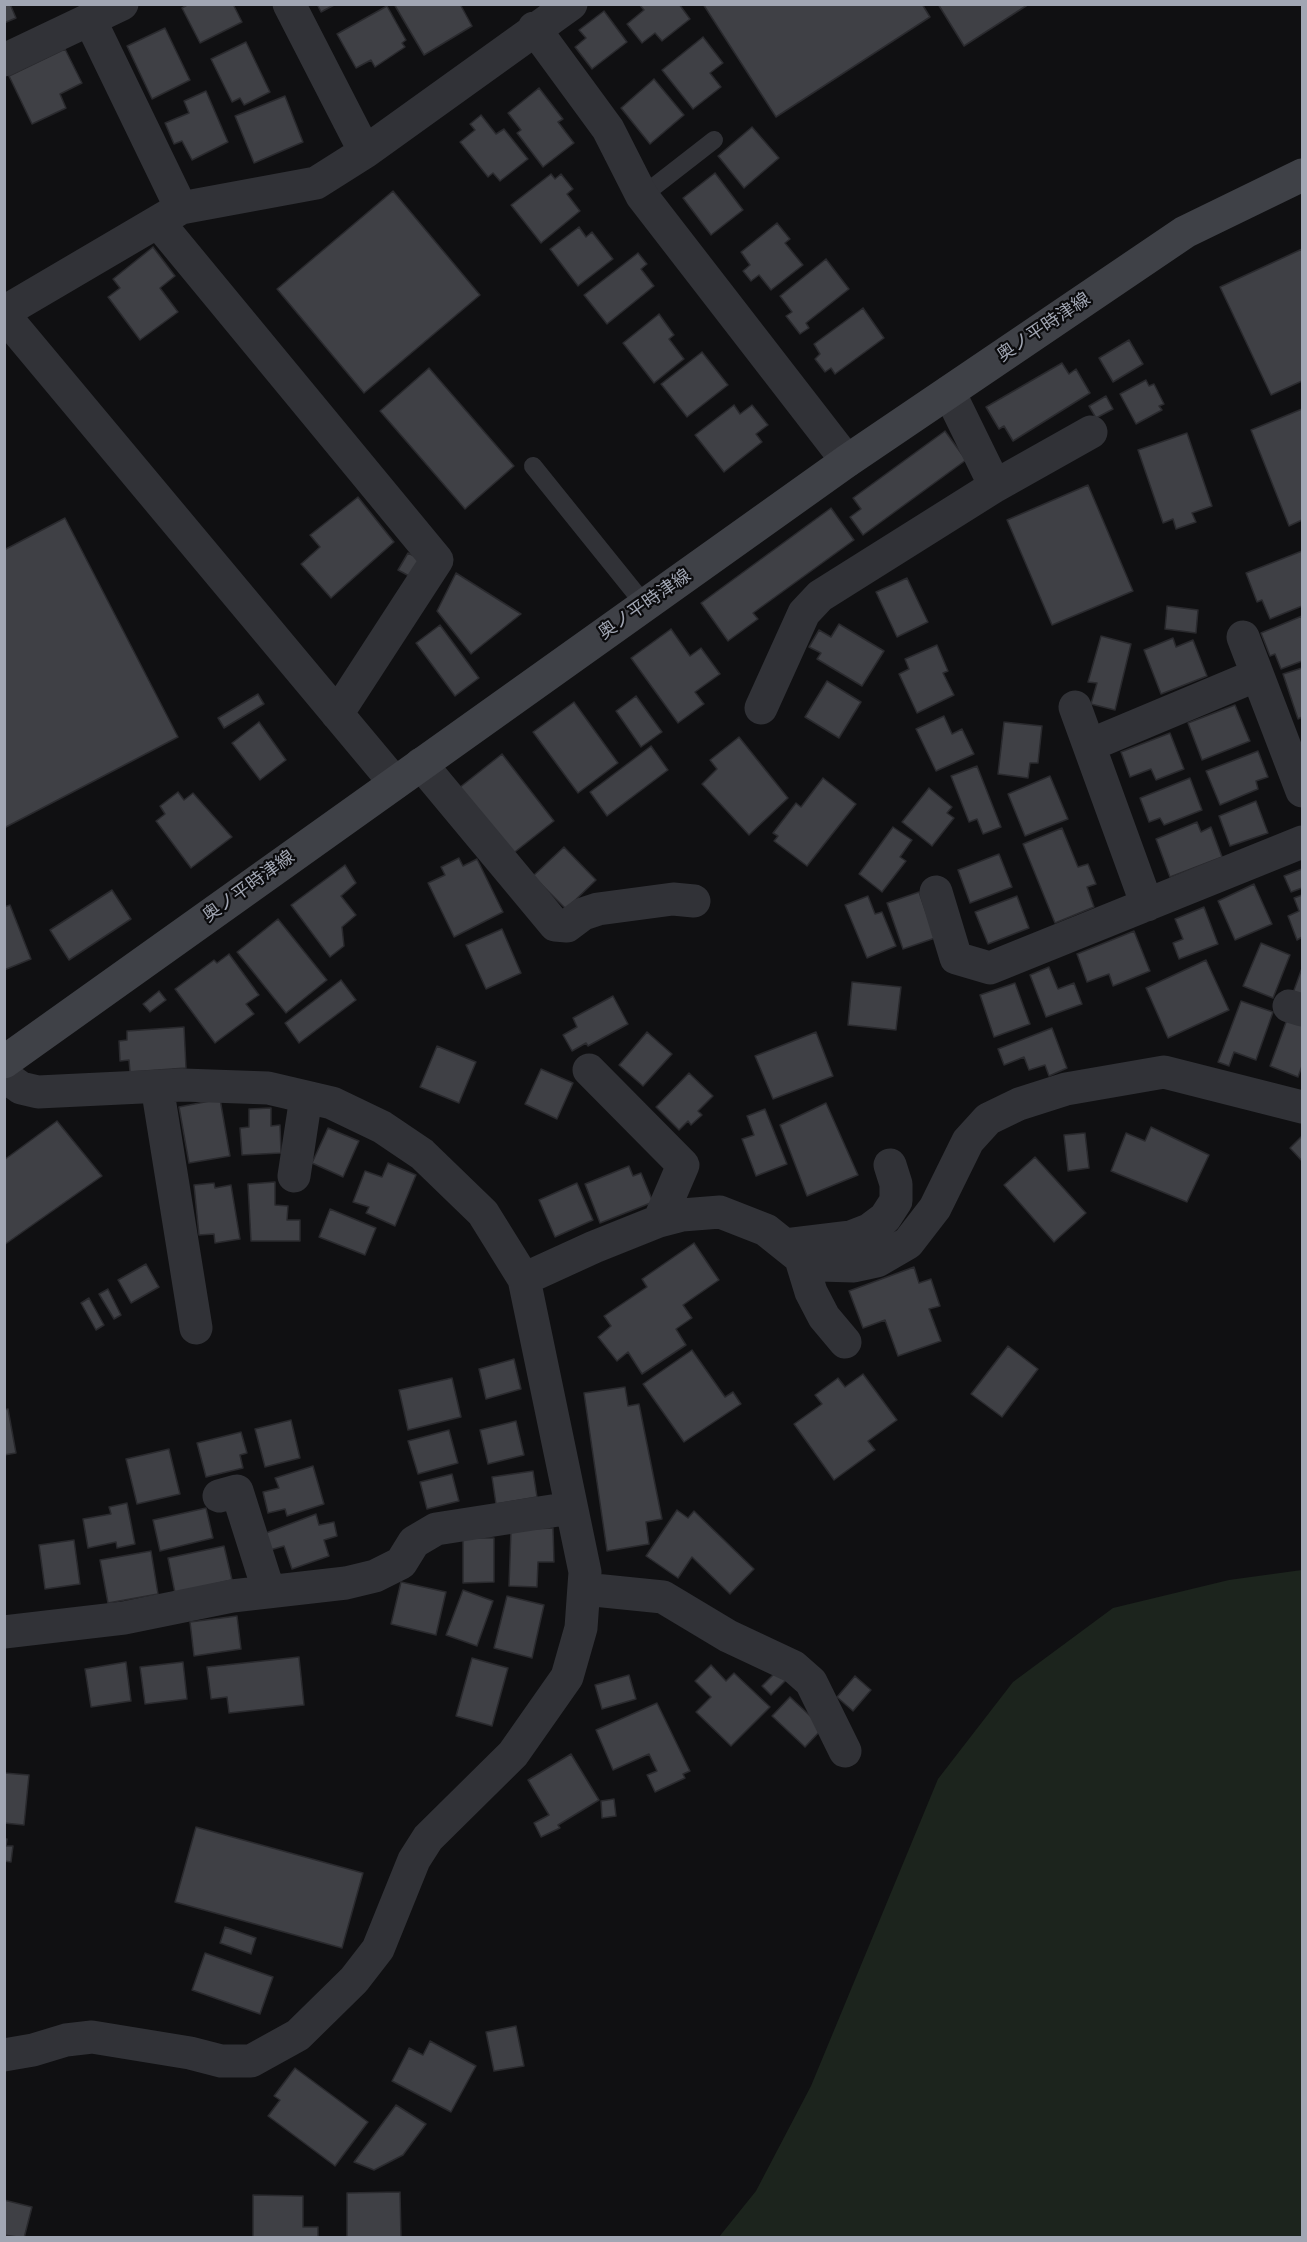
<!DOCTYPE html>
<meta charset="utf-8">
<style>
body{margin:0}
#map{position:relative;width:1307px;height:2242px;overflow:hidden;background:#101012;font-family:Signika,sans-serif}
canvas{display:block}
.frame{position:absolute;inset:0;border:6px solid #a1a6b3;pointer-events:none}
</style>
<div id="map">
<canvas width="1307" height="2242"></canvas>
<div class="frame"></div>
</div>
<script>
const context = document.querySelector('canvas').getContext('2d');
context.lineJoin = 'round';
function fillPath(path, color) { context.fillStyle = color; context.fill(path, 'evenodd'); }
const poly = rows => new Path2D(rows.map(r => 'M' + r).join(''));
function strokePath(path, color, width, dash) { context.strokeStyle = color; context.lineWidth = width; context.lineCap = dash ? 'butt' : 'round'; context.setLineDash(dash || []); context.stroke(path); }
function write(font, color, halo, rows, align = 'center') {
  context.font = font + ' Signika,"Noto Sans JP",sans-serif'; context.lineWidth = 4.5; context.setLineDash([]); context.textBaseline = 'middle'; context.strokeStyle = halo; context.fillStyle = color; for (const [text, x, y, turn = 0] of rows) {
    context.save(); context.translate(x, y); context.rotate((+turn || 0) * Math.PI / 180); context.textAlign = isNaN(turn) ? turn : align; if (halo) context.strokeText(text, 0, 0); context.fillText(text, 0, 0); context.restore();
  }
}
fillPath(poly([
 [1302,1570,1302,2237,719,2237,756,2191,811,2086,938,1779,1013,1682,1113,1608,1229,1580]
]), '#1c241d');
const building = poly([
 [4,4,10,4,16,18,4,23,4,4],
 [189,4,233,4,242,22,200,43,182,8,189,4],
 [317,4,336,4,321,12,317,4],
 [394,4,460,4,472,26,424,55,394,4],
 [639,4,679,4,690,19,662,41,655,33,642,43,627,24,644,10,639,4],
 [703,4,922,4,930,17,776,117,703,4],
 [938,4,1029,4,964,46,938,4],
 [387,6,406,40,402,43,405,47,375,67,371,60,356,68,337,34,387,6],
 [604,11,627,42,592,69,575,47,586,38,579,30,604,11],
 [165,28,190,80,152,99,127,46,165,28],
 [703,37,723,63,710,73,721,87,693,109,662,70,703,37],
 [246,42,270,92,244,105,240,98,232,102,211,59,246,42],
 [65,49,82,83,60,94,66,108,32,124,9,76,65,49],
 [654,79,684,115,650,144,621,108,654,79],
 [539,88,563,119,558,122,574,143,543,167,517,133,521,130,508,113,539,88],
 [206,91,228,142,192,160,182,141,174,144,165,123,189,113,184,101,206,91],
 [285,96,303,142,254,163,235,116,285,96],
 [481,115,496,134,504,129,528,159,500,181,493,173,488,177,460,142,475,130,470,124,481,115],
 [752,127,779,158,744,188,718,156,752,127],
 [715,173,743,210,711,235,683,198,715,173],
 [551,174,555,179,561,174,573,189,567,194,580,211,541,243,511,205,551,174],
 [393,191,480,295,364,393,277,289,393,191],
 [777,223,790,239,785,243,803,265,771,290,759,275,751,281,743,271,750,265,741,252,777,223],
 [579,227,586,237,592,232,613,259,578,286,550,249,579,227],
 [153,247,175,276,160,288,178,312,140,340,108,297,120,288,113,279,153,247],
 [1302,249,1302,381,1271,395,1220,287,1302,249],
 [638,253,647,264,641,269,654,286,607,324,584,295,638,253],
 [826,259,849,289,806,323,809,328,800,334,786,316,792,312,780,296,826,259],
 [863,308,884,338,835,374,831,368,825,372,815,359,820,354,814,344,863,308],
 [659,314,674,335,669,339,684,359,654,383,623,343,659,314],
 [1129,340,1143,364,1113,382,1099,358,1129,340],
 [702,352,728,385,687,417,661,384,702,352],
 [1062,363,1069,374,1076,369,1090,393,1013,441,1004,426,999,429,986,407,1062,363],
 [429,368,514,466,465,509,380,411,429,368],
 [1146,380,1149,386,1154,384,1164,404,1159,406,1162,410,1136,424,1120,394,1146,380],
 [1106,396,1113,409,1096,418,1089,406,1106,396],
 [734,405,740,414,752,405,768,425,756,434,762,442,724,472,695,435,734,405],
 [1302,409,1302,520,1289,526,1251,430,1302,409],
 [945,431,966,460,863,535,850,517,861,509,853,498,945,431],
 [1187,433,1212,506,1192,513,1196,522,1176,529,1173,519,1163,523,1138,450,1187,433],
 [1088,485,1133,591,1052,625,1007,520,1088,485],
 [358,497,394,542,331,598,301,564,320,547,310,535,358,497],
 [831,508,854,540,753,613,758,619,728,641,701,603,831,508],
 [65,518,178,737,4,828,4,550,65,518],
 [1302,551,1302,606,1270,619,1262,600,1257,602,1246,573,1302,551],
 [408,553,420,559,411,577,398,570,408,553],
 [456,573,521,614,471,654,437,611,456,573],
 [907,578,928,622,897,637,876,592,907,578],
 [1167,606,1198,610,1196,633,1165,629,1167,606],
 [1302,616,1302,661,1281,669,1275,654,1270,656,1261,633,1302,616],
 [839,624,884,651,862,686,817,659,821,653,809,647,819,630,831,637,839,624],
 [440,625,479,678,455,696,416,643,440,625],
 [671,629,690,656,701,648,720,674,695,692,704,704,678,723,631,658,671,629],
 [1101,636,1131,644,1115,710,1091,704,1097,683,1088,682,1101,636],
 [1173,638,1176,647,1193,640,1207,676,1161,694,1144,650,1173,638],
 [937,645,948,671,943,673,954,695,917,713,899,674,909,669,905,659,937,645],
 [1302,668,1302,717,1298,719,1283,674,1302,668],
 [827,681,861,702,839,738,805,717,827,681],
 [258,694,264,704,224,728,218,718,258,694],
 [636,696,662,732,641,747,616,711,636,696],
 [574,702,618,763,578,793,533,732,574,702],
 [1235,705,1250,741,1202,760,1188,723,1235,705],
 [944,716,952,734,962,729,974,754,936,771,916,729,944,716],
 [259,722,286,760,260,780,232,743,259,722],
 [1004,722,1042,726,1038,763,1030,763,1028,778,998,774,1004,722],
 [1170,733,1184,769,1156,780,1151,769,1130,777,1121,752,1170,733],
 [739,737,788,798,749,835,702,784,717,769,710,760,739,737],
 [651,746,668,770,607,816,590,792,651,746],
 [1258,751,1268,777,1256,781,1258,789,1220,805,1206,771,1258,751],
 [502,754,554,821,511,855,459,788,502,754],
 [977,766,1001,827,983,834,977,819,969,822,951,776,977,766],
 [1050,776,1068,819,1025,836,1008,794,1050,776],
 [823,778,856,804,807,866,774,841,778,836,773,833,796,803,801,807,823,778],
 [1190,778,1202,810,1164,825,1160,818,1149,822,1140,798,1190,778],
 [929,788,952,807,947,813,954,818,932,846,902,822,929,788],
 [178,792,184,800,193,793,232,837,191,868,156,821,165,814,160,806,178,792],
 [1256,801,1268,833,1230,846,1219,816,1256,801],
 [1197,822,1201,832,1211,827,1222,857,1170,877,1156,839,1197,822],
 [893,827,912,840,900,857,906,861,882,892,859,874,893,827],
 [1062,828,1078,867,1088,864,1096,884,1087,887,1094,907,1055,923,1023,844,1062,828],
 [564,847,596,880,566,909,533,876,564,847],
 [999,854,1012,887,970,903,958,870,999,854],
 [459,858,463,866,477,859,503,912,454,937,428,883,445,875,441,867,459,858],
 [345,865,356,883,341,896,356,915,342,927,344,946,330,957,291,905,345,865],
 [1302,869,1302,888,1291,892,1284,876,1302,869],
 [1254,884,1272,924,1235,940,1218,901,1254,884],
 [112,890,131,919,69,960,50,930,112,890],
 [919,892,935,938,903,949,887,903,919,892],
 [1302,895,1302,937,1297,940,1288,916,1299,911,1294,898,1302,895],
 [868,896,875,914,882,912,896,946,867,958,845,905,868,896],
 [1017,896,1029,928,988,944,975,912,1017,896],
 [10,905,31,959,4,970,4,907,10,905],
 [1204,907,1218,944,1179,959,1173,943,1183,939,1175,919,1204,907],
 [278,919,327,980,286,1013,237,952,278,919],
 [502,929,521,973,486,989,466,945,502,929],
 [1134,931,1150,971,1113,986,1109,974,1087,982,1077,954,1134,931],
 [1261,943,1290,955,1273,998,1243,986,1261,943],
 [229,954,259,995,246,1004,254,1014,215,1043,175,989,214,960,217,963,229,954],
 [1206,960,1229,1010,1168,1038,1146,988,1206,960],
 [1049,967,1058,989,1074,983,1082,1004,1046,1017,1030,975,1049,967],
 [1302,968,1302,997,1293,993,1302,968],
 [341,980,356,1000,299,1043,285,1023,341,980],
 [852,982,901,987,896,1030,848,1025,852,982],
 [1015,983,1030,1024,994,1037,980,995,1015,983],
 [159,991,166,1000,150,1012,143,1004,159,991],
 [613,996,628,1024,588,1046,586,1043,572,1051,563,1035,577,1027,573,1018,613,996],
 [1241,1001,1273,1012,1256,1060,1234,1052,1229,1066,1218,1062,1241,1001],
 [1289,1014,1302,1019,1302,1066,1298,1077,1270,1066,1289,1014],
 [184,1027,186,1068,130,1072,129,1060,120,1061,119,1041,127,1040,127,1031,184,1027],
 [1052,1028,1067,1068,1049,1076,1045,1065,1029,1070,1024,1057,1004,1065,998,1049,1052,1028],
 [647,1032,672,1054,643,1086,619,1065,647,1032],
 [816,1032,833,1076,773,1099,755,1056,816,1032],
 [437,1046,476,1062,459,1103,420,1087,437,1046],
 [541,1069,573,1083,557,1119,525,1104,541,1069],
 [689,1073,713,1096,698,1111,702,1115,691,1125,688,1121,679,1130,656,1107,689,1073],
 [220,1099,230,1156,189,1163,179,1107,220,1099],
 [826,1103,858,1175,807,1196,780,1125,826,1103],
 [271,1108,271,1126,280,1125,281,1153,242,1155,240,1128,249,1127,249,1109,271,1108],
 [765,1109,787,1164,756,1176,742,1139,754,1135,747,1116,765,1109],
 [57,1121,102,1176,4,1245,4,1160,57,1121],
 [1151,1127,1209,1155,1187,1202,1111,1171,1126,1133,1145,1141,1151,1127],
 [328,1128,359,1141,343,1177,312,1163,328,1128],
 [1085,1133,1089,1168,1068,1171,1064,1135,1085,1133],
 [1302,1136,1302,1161,1290,1148,1302,1136],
 [1035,1157,1086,1213,1054,1242,1004,1185,1035,1157],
 [388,1163,416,1175,395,1226,366,1213,369,1207,353,1202,365,1171,382,1177,388,1163],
 [629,1166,633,1176,641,1173,653,1202,600,1223,585,1184,629,1166],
 [275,1182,275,1205,288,1206,287,1220,300,1220,300,1241,251,1241,248,1184,275,1182],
 [214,1183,215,1188,231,1185,240,1239,215,1243,214,1234,199,1235,194,1185,214,1183],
 [577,1183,593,1220,555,1237,539,1200,577,1183],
 [330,1209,376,1228,365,1255,319,1237,330,1209],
 [694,1243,719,1280,683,1305,692,1318,676,1329,686,1345,642,1374,628,1352,617,1361,598,1337,611,1326,604,1316,647,1287,642,1279,694,1243],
 [146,1264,159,1287,131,1303,118,1280,146,1264],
 [914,1267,919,1283,931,1279,940,1306,929,1309,941,1341,898,1356,885,1320,863,1328,849,1291,914,1267],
 [108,1289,121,1315,114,1319,99,1294,108,1289],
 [89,1298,104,1325,96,1330,81,1303,89,1298],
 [1008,1346,1038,1369,1002,1417,971,1394,1008,1346],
 [692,1350,725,1397,733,1392,741,1404,684,1442,643,1384,692,1350],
 [514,1359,521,1389,486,1399,479,1369,514,1359],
 [863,1374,897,1420,868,1441,875,1450,834,1480,794,1424,822,1404,815,1395,838,1378,845,1387,863,1374],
 [452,1378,461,1417,408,1430,399,1390,452,1378],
 [625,1387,628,1406,639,1404,662,1519,646,1522,649,1544,607,1551,584,1393,625,1387],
 [8,1409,16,1453,4,1455,4,1410,8,1409],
 [291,1420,300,1458,265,1467,255,1429,291,1420],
 [516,1421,524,1455,488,1464,480,1430,516,1421],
 [449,1430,458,1463,418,1474,408,1441,449,1430],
 [241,1432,247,1453,240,1455,243,1468,206,1477,197,1443,241,1432],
 [169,1449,180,1494,137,1504,126,1459,169,1449],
 [313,1466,324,1504,287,1516,285,1509,268,1513,263,1492,279,1488,275,1478,313,1466],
 [533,1471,537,1497,496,1504,492,1477,533,1471],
 [452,1474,459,1501,427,1509,420,1482,452,1474],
 [127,1503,135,1544,117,1548,116,1542,88,1548,83,1519,111,1514,109,1507,127,1503],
 [206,1508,213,1538,160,1551,153,1520,206,1508],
 [677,1510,688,1518,694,1511,754,1569,730,1594,692,1557,678,1578,646,1556,677,1510],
 [316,1514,319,1525,334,1522,337,1536,324,1540,329,1556,292,1569,284,1546,270,1550,266,1533,316,1514],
 [553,1528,554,1562,538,1562,537,1587,509,1586,511,1530,553,1528],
 [463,1538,494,1538,494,1582,463,1583,463,1538],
 [74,1540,80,1584,45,1589,39,1545,74,1540],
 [224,1546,232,1580,175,1593,168,1558,224,1546],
 [151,1551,158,1594,108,1603,100,1560,151,1551],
 [401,1582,446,1592,436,1635,391,1624,401,1582],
 [463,1590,493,1601,477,1646,446,1635,463,1590],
 [507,1596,544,1605,532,1658,494,1648,507,1596],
 [237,1616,241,1649,194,1656,190,1622,237,1616],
 [299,1657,304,1705,229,1713,227,1697,211,1699,207,1667,299,1657],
 [472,1658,508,1668,492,1726,456,1716,472,1658],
 [126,1662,131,1701,91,1707,85,1669,126,1662],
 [183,1662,187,1699,145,1704,140,1667,183,1662],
 [711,1665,726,1681,734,1673,770,1707,731,1746,696,1712,711,1697,695,1681,711,1665],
 [778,1670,787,1679,771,1695,762,1686,778,1670],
 [629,1675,636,1699,602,1709,595,1685,629,1675],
 [855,1676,871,1690,853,1711,837,1697,855,1676],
 [790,1697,823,1728,805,1747,772,1716,790,1697],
 [657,1703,690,1771,683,1774,685,1778,655,1792,647,1775,657,1771,649,1754,613,1770,596,1730,657,1703],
 [571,1754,599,1800,558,1825,560,1828,541,1837,534,1823,549,1815,528,1780,571,1754],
 [4,1773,29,1775,24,1825,4,1823,4,1773],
 [614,1799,616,1816,602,1818,601,1801,614,1799],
 [196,1827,363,1873,342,1948,175,1902,196,1827],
 [4,1839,7,1839,6,1846,13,1846,11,1862,4,1861,4,1839],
 [225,1927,256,1938,251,1954,220,1943,225,1927],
 [205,1953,273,1977,260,2014,192,1990,205,1953],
 [516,2026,524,2066,494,2071,486,2032,516,2026],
 [430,2041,476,2066,451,2112,392,2081,409,2048,423,2055,430,2041],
 [295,2068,368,2122,335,2166,268,2116,280,2100,274,2096,295,2068],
 [396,2105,426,2124,403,2155,374,2170,354,2162,396,2105],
 [400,2192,401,2238,347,2238,347,2193,400,2192],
 [253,2195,303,2196,303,2227,318,2227,318,2238,253,2238,253,2195],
 [4,2200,32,2207,24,2238,4,2235,4,2200]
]);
fillPath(building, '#3f4045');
strokePath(building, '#2a2a2e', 1.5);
strokePath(poly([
 [642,196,714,140],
 [533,466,645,605]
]), '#313237', 18);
strokePath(poly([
 [289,4,365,152],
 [90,20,181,208],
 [534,28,608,129,642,196,847,461],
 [4,60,122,4],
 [158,222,437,560,337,714],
 [4,312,181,208,316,183,365,152,571,4],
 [4,315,395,783],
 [949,392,995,486],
 [1243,637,1302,791],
 [1075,707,1147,905],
 [761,708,804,613,820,596,995,486,1091,432],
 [1090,745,1257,675],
 [421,764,555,925,567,926,583,914,598,909,673,899,694,901],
 [936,892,956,958,990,968,1302,842],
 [1289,1006,1302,1010],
 [589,1070,683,1165,659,1221],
 [4,1076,21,1088,38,1092,183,1085,268,1088,332,1103,382,1127,422,1154,483,1213,524,1279,585,1572,581,1628,567,1677,513,1754,428,1838,414,1860,378,1949,354,1980,298,2035,251,2061,221,2061,190,2053,92,2037,66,2040,33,2050,4,2055],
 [157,1086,196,1328],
 [294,1176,306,1097],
 [785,1245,851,1237,869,1230,885,1218,896,1201,896,1184,890,1165],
 [800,1256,811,1292,824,1317,845,1342],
 [524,1279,594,1247,659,1221,682,1215,720,1212,766,1230,796,1254,819,1265,854,1266,877,1261,908,1243,935,1208,968,1141,988,1119,1019,1104,1066,1089,1164,1072,1302,1107],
 [219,1496,237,1491,269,1592],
 [584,1589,663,1597,728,1636,794,1667,811,1682,845,1751],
 [4,1632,124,1618,232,1596,346,1583,375,1576,401,1563,414,1542,436,1529,571,1508]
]), '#313237', 33);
strokePath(poly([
 [4,1062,847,461,1185,232,1302,175]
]), '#3f4147', 33);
write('18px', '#a1a6b3', '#0b0b0d', [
 ["奥ノ平時津線",1044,328,-34],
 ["奥ノ平時津線",645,605,-35],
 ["奥ノ平時津線",249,887,-36]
]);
</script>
